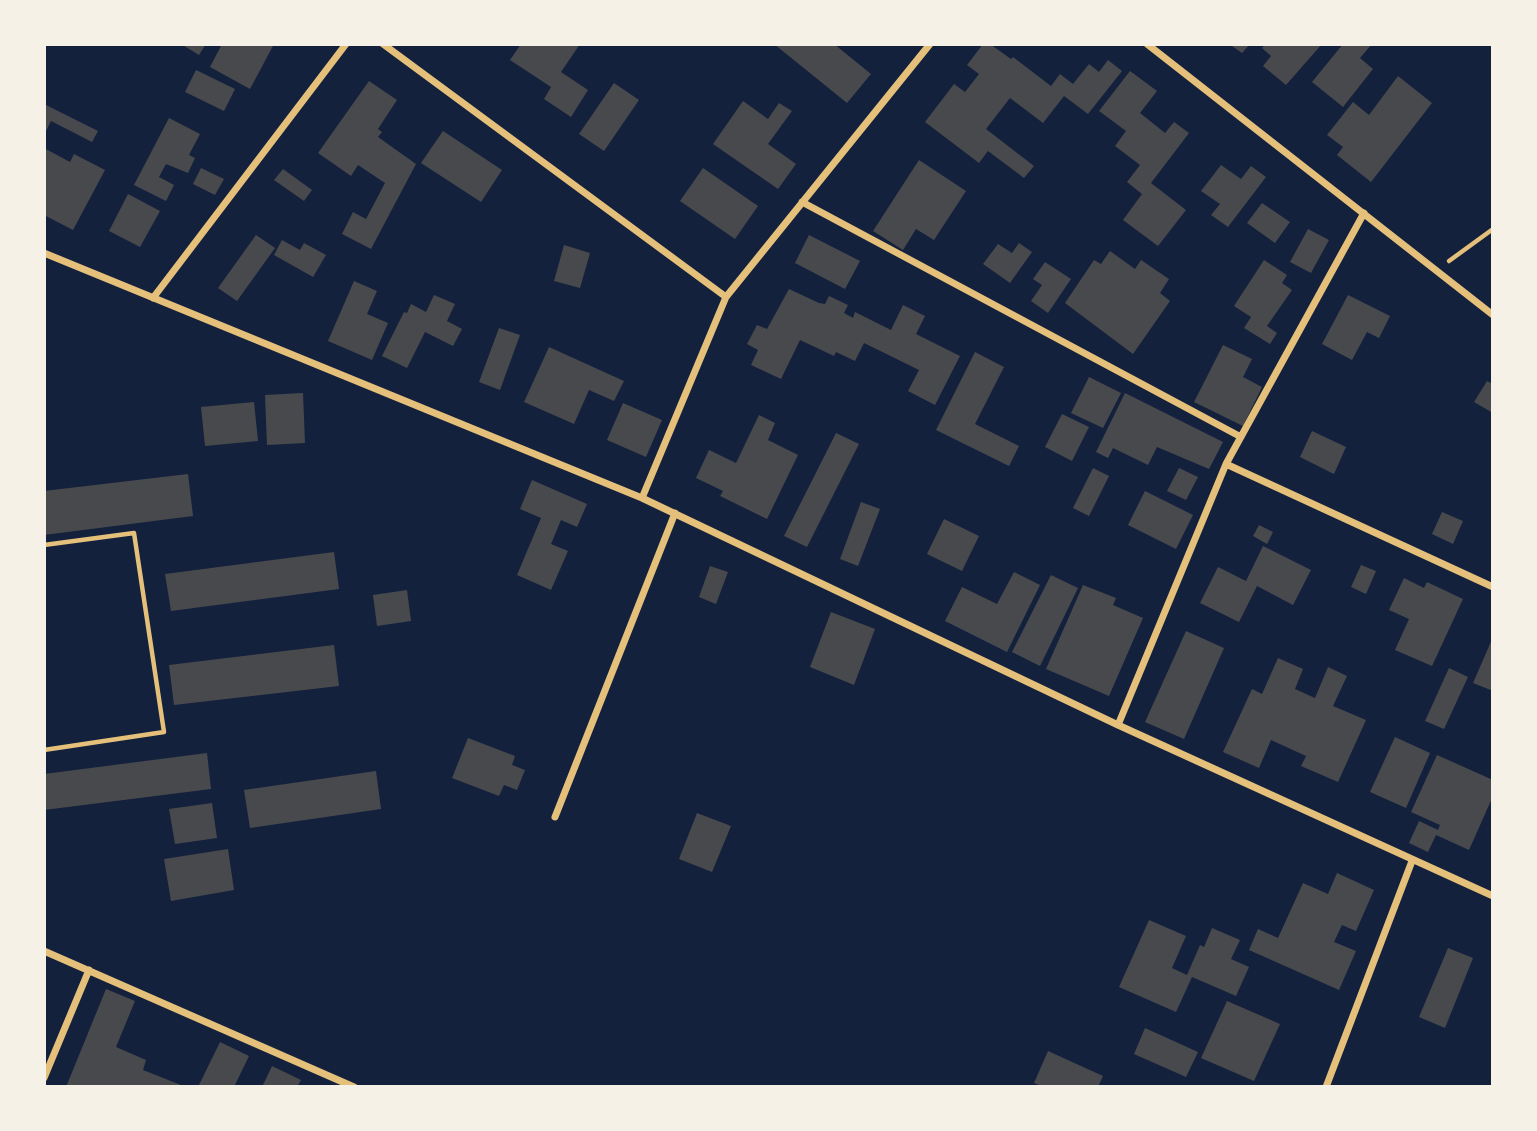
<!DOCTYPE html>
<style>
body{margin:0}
#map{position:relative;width:1537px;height:1131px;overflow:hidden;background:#14213d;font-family:"Sofia Sans Condensed",sans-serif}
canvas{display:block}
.frame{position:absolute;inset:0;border:46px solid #f6f1e7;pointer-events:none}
</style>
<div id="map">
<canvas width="1537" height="1131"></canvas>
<div class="frame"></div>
</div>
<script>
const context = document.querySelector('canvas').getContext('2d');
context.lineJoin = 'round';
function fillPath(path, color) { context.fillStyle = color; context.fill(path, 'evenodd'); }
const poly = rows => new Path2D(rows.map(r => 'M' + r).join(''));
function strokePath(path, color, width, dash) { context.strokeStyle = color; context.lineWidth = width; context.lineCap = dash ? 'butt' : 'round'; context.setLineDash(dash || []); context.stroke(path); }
fillPath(poly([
 [181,44,206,44,199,55],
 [222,44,274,44,250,89,210,67],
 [521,44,580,44,561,72,588,90,571,117,544,99,551,87,510,60],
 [774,44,834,44,871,74,847,103],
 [983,44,990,44,1011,59,1013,57,1051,86,1060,74,1073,84,1089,64,1099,72,1108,60,1122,71,1088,114,1064,96,1043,123,1010,98,986,129,1034,166,1024,178,988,151,979,163,925,122,954,84,965,92,979,74,967,65],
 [1229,44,1250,44,1242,53],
 [1266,44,1322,44,1286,85,1263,66,1271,56,1262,48],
 [1343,44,1372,44,1360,58,1373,69,1343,107,1312,82],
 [196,70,235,89,224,111,185,92],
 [1130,71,1157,91,1140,113,1165,133,1174,122,1189,133,1151,183,1186,210,1158,246,1123,220,1142,194,1127,182,1140,165,1115,146,1126,131,1099,111],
 [1398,76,1432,103,1371,182,1337,155,1343,147,1327,135,1353,102,1369,115],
 [369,81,397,100,378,129,382,132,378,137,416,164,371,249,342,234,353,212,366,219,385,183,358,165,351,176,318,153],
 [614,83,639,100,604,151,579,134],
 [743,101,768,119,779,103,792,111,768,144,796,164,778,189,713,144],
 [44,104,98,131,92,142,51,121,44,135],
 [169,118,200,134,189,155,195,158,188,173,166,164,159,177,174,185,166,201,134,185],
 [443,131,502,170,481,202,421,163],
 [44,148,70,162,74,154,105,170,73,230,44,215],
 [919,160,966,191,934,240,916,229,903,250,873,231],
 [1221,165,1241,179,1251,166,1266,177,1228,227,1211,215,1220,204,1201,191],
 [201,168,224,179,215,195,193,184],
 [703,168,758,206,735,239,680,201],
 [283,169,312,190,304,201,274,180],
 [128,194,160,211,140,247,109,231],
 [1262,203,1290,222,1275,243,1247,223],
 [1308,229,1329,240,1311,273,1290,262],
 [256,235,275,248,237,301,218,288],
 [809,235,860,261,845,289,795,263],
 [282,240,300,250,304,243,326,255,313,277,274,255],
 [1019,243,1032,252,1010,283,983,264,998,244,1012,253],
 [564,245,590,253,580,288,554,281],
 [1110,251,1135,269,1141,260,1169,279,1160,293,1170,301,1133,354,1065,303,1094,260,1101,264],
 [1264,260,1287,275,1282,283,1292,290,1267,326,1277,333,1270,344,1244,328,1251,317,1234,306],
 [1045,262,1071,279,1048,313,1031,301,1042,285,1033,279],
 [354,281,377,291,367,314,388,323,372,360,328,341],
 [789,289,819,303,825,304,829,296,848,305,844,313,853,318,855,312,891,330,903,305,925,316,916,334,960,356,935,405,908,391,919,370,864,343,855,361,836,352,834,356,800,340,781,379,751,365,758,350,747,344,757,325,767,329],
 [434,295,455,304,447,321,462,329,453,346,425,332,407,368,382,356,404,312,407,313,411,304,426,312],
 [1348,295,1390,316,1379,338,1367,332,1352,360,1322,344],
 [499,328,520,335,500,390,479,382],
 [1223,345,1252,359,1243,377,1262,387,1243,426,1194,402],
 [549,347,624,381,614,401,589,390,574,424,524,402],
 [975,352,1004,367,975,424,1019,446,1009,466,936,430],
 [1089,377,1121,393,1103,428,1071,413],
 [1487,381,1493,384,1493,413,1474,402],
 [303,393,305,443,267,445,265,395],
 [1125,393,1223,442,1209,469,1157,447,1148,465,1113,448,1108,458,1096,452],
 [254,402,258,441,205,446,201,407],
 [623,403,662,420,646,457,607,440],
 [1062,414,1089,427,1072,461,1045,447],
 [759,415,775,423,768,440,798,455,767,519,720,496,723,491,696,478,709,450,736,463],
 [1312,431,1346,447,1334,474,1300,457],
 [836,433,859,444,807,547,784,536],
 [1093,468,1109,476,1089,516,1073,508],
 [1179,468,1198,477,1186,500,1167,491],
 [188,474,193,516,44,535,44,491],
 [532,480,587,504,577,527,561,520,551,544,568,551,551,590,517,575,541,518,520,509],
 [1145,491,1193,515,1176,549,1128,525],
 [861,502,880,509,858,566,840,559],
 [1442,512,1463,521,1453,544,1432,534],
 [944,519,979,536,962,571,927,554],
 [1259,525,1273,532,1267,544,1253,536],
 [1263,546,1311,570,1293,605,1257,586,1239,622,1200,603,1218,567,1246,581],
 [334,552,339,589,171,611,165,574],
 [1361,565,1376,571,1366,594,1351,587],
 [710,566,728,572,716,604,699,597],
 [1014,572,1040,585,1007,652,945,621,962,587,997,604],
 [1051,575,1078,588,1040,666,1012,652],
 [1404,578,1424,588,1427,582,1463,599,1432,666,1395,650,1409,619,1389,610],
 [1083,585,1116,598,1113,605,1143,618,1109,696,1046,669],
 [407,590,411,621,377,626,373,595],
 [831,612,875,629,854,685,810,667],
 [1186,631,1224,648,1184,739,1145,722],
 [1493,637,1493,691,1473,683],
 [334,645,339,686,174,705,169,665],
 [1278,658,1303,669,1295,689,1315,698,1328,667,1347,676,1333,706,1366,720,1338,782,1301,766,1306,756,1271,740,1259,768,1223,752,1252,689,1262,694],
 [1449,668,1468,677,1444,729,1425,721],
 [1395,737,1430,753,1406,808,1370,792],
 [468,738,515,756,512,765,525,770,517,790,504,785,499,796,452,778],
 [207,753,211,789,44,810,44,774],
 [1437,755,1493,780,1493,796,1469,850,1436,835,1428,852,1409,843,1419,821,1438,830,1440,825,1411,812],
 [376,771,381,809,250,828,244,790],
 [212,803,217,838,175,844,169,809],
 [697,813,731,826,712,872,679,859],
 [228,849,234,890,171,901,164,859],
 [1337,873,1374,890,1356,931,1342,925,1334,942,1356,951,1339,990,1249,950,1258,929,1278,938,1303,883,1328,894],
 [1149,920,1186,936,1172,968,1187,975,1200,945,1204,947,1212,928,1240,940,1231,959,1249,967,1236,996,1192,977,1176,1012,1119,987],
 [1448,948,1473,958,1445,1028,1419,1017],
 [106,989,135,1001,116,1047,146,1060,143,1070,186,1087,66,1087],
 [1227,1001,1280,1024,1254,1081,1201,1058],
 [1145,1028,1198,1052,1186,1077,1134,1054],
 [220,1042,249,1056,234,1087,198,1087],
 [1048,1051,1103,1076,1098,1087,1044,1087,1034,1083],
 [272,1066,301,1080,297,1087,262,1087]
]), '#48494c');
strokePath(poly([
 [1449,261,1493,229],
 [44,545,134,533,164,732,44,750]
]), '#e5c07b', 4.5);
strokePath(poly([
 [383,44,726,297],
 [1147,44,1493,315],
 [802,202,1241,437],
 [44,253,642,498,1118,725,1493,896],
 [153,298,346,44],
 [1226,464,1493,587],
 [642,498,726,297,930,44],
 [1118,725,1226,464,1364,213],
 [555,817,675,513],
 [44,951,354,1087],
 [44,1078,89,970],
 [1326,1087,1412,861]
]), '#e5c07b', 7);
</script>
